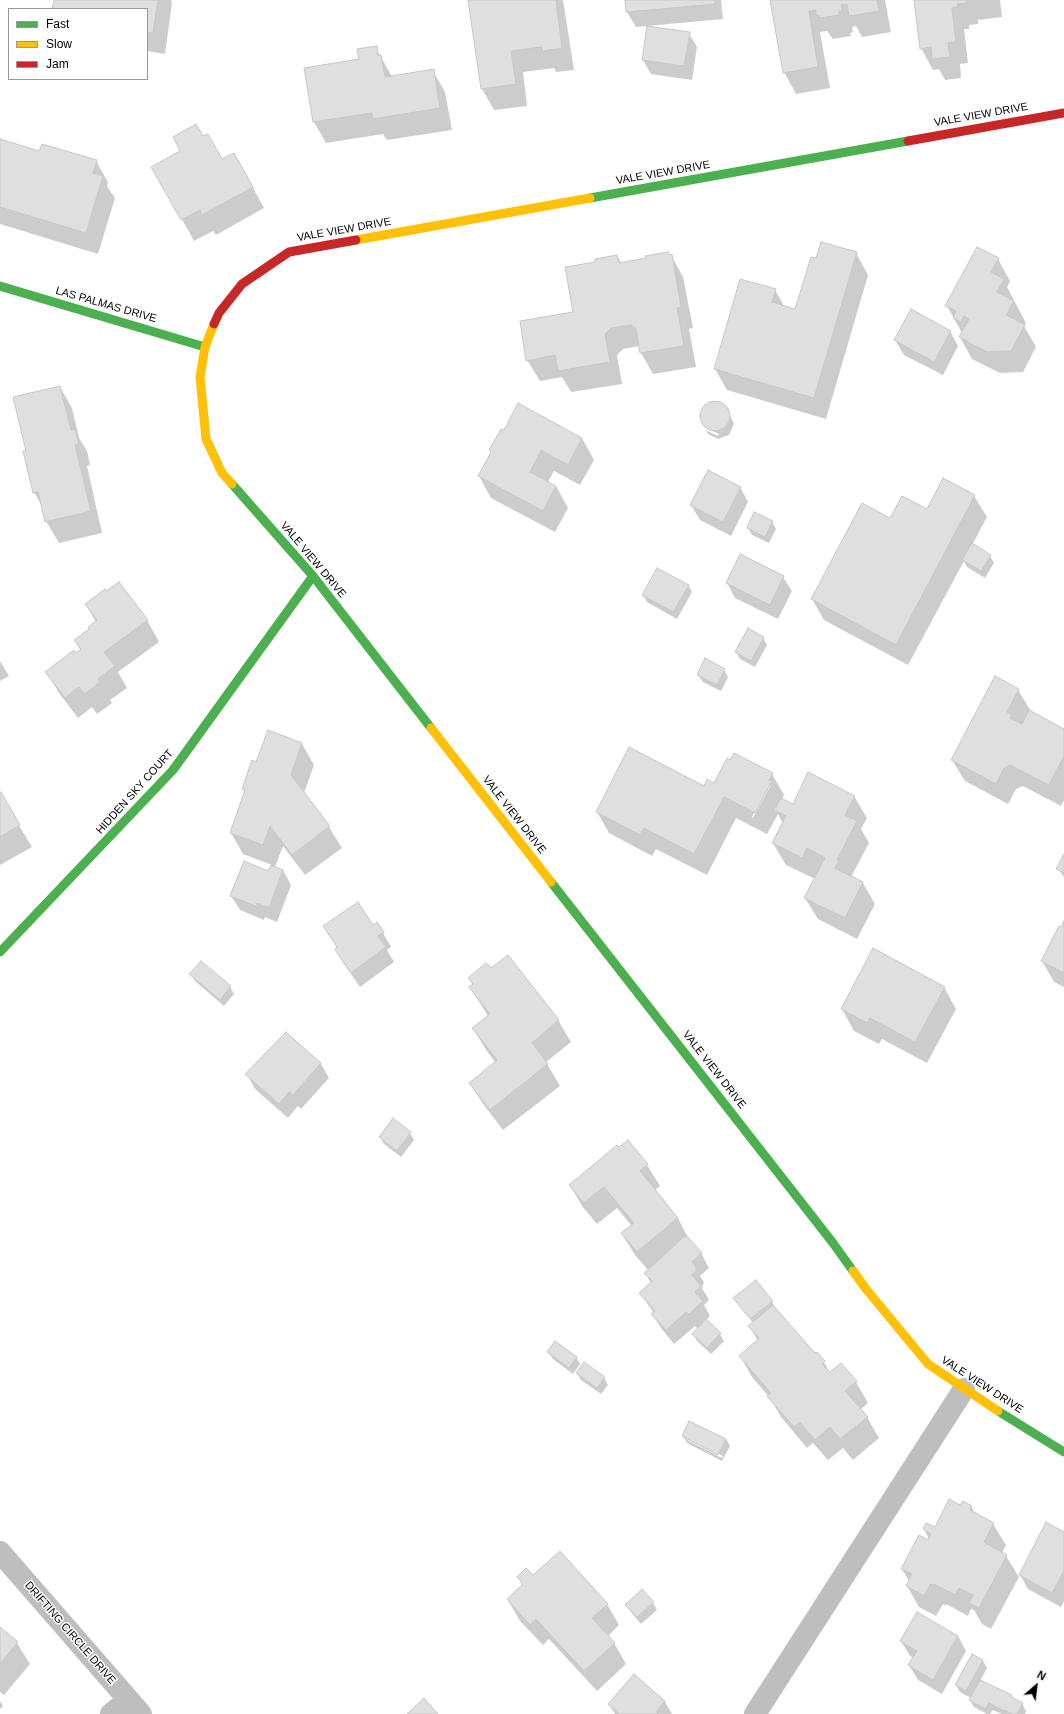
<!DOCTYPE html>
<style>
body{margin:0}
#map{position:relative;width:1064px;height:1714px;overflow:hidden;background:#fff;font-family:Arial,sans-serif}
canvas{display:block}
.legend{position:absolute;left:8px;top:8px;width:140px;height:72px;box-sizing:border-box;background:#fff;border:1px solid #999;margin:0;padding:5px 7px;list-style:none;font-size:12px;color:#000}
.legend li{display:flex;align-items:center;gap:8px;height:20px}
.legend b{width:20px;border:1px solid #999}
.north{position:absolute;left:1016px;top:1666px;width:40px;height:40px;-webkit-text-stroke:3px #fff;paint-order:stroke;rotate:28deg;font-size:11px;font-weight:700;line-height:16px;text-align:center;color:#000}
.north::after{content:'';display:block;margin:auto;width:14px;height:18px;background:#000;clip-path:polygon(50% 0,100% 100%,50% 72%,0 100%)}
</style>
<div id="map">
<canvas width="1064" height="1714"></canvas>
<ul class="legend">
<li><b style="height:5px;background:#4caf50"></b>Fast</li>
<li><b style="height:5px;background:#ffc107"></b>Slow</li>
<li><b style="height:5px;background:#c62828"></b>Jam</li>
</ul>
<div class="north">N</div>
</div>
<script>
const context = document.querySelector('canvas').getContext('2d');
context.lineJoin = 'round';
function fillPath(path, color) { context.fillStyle = color; context.fill(path, 'evenodd'); }
const poly = rows => new Path2D(rows.map(r => 'M' + r).join(''));
function strokePath(path, color, width, dash) { context.strokeStyle = color; context.lineWidth = width; context.lineCap = dash ? 'butt' : 'round'; context.setLineDash(dash || []); context.stroke(path); }
function write(font, color, halo, rows, align = 'center') {
  context.font = font + ' Arial,sans-serif'; context.lineWidth = 3; context.setLineDash([]); context.textBaseline = 'middle'; context.strokeStyle = halo; context.fillStyle = color; for (const [text, x, y, turn = 0] of rows) {
    context.save(); context.translate(x, y); context.rotate((+turn || 0) * Math.PI / 180); context.textAlign = isNaN(turn) ? turn : align; if (halo) context.strokeText(text, 0, 0); context.fillText(text, 0, 0); context.restore();
  }
}
fillPath(poly([
 [55,0,171,0,172,3,165,54,147,51,147,9,53,9],
 [469,0,563,0,574,70,556,72,554,68,523,72,527,106,494,110,482,89],
 [626,0,721,0,723,19,636,27,627,12],
 [771,0,885,0,891,32,862,37,856,26,852,27,853,32,850,33,851,36,833,39,827,31,820,32,830,88,796,94,784,72],
 [915,0,1000,0,1002,17,978,20,978,24,969,25,969,29,964,29,968,63,960,64,961,78,945,80,939,69,933,70,921,48],
 [689,33,697,47,692,80,651,74,643,60],
 [376,48,392,77,433,71,445,92,452,130,387,140,383,134,326,143,314,122,305,69,360,60],
 [202,138,222,160,246,175,264,208,216,235,213,231,194,241,153,167],
 [0,140,40,152,96,161,108,182,107,186,115,198,98,254,0,224],
 [856,253,868,275,826,419,727,390,715,369,775,290,784,306,796,310,817,259],
 [671,255,683,277,693,328,689,329,696,367,653,374,641,353,640,346,623,349,617,355,622,384,571,392,562,377,540,381,527,360,575,313,596,262,617,256,622,264],
 [998,259,1010,281,1007,287,1026,323,1024,326,1036,347,1023,372,1000,373,972,359,960,337,962,333,947,306],
 [950,331,958,346,943,375,904,355,895,340],
 [60,387,72,408,79,438,87,451,90,465,87,466,102,533,59,543,46,521,43,508,34,492,27,451],
 [716,401,726,406,734,424,729,435,718,439,708,434,705,430,718,436,719,434,704,427,699,416,704,405],
 [582,438,594,460,580,485,554,471,548,482,556,486,568,508,555,532,491,498,479,476,491,453,490,450],
 [944,480,974,496,987,517,972,545,990,556,994,563,985,578,967,567,964,561,908,665,824,620,812,599,890,519,927,511],
 [740,487,748,502,731,536,700,520,691,505],
 [772,522,776,529,769,543,752,535,748,528],
 [740,556,783,577,792,591,778,619,735,598,727,583],
 [688,585,692,592,677,619,647,602,643,595],
 [86,605,147,620,159,642,118,672,127,688,110,700,112,703,97,714,92,707,78,718,59,693,47,672,81,651,75,640,90,629,96,622],
 [763,638,767,645,755,667,740,659,736,652],
 [0,661,9,676,0,681],
 [724,670,728,677,721,691,703,682,698,675],
 [1018,690,1031,711,1064,730,1064,800,1061,806,1023,786,1016,789,1008,804,965,781,952,760],
 [302,744,314,765,304,793,329,827,342,848,305,875,283,846,275,867,283,870,291,885,277,922,265,917,264,920,240,910,231,896,269,872,272,865,243,854,231,833,245,793,243,789,256,763],
 [772,774,784,795,782,799,793,805,854,796,867,818,861,829,869,843,851,877,863,883,875,904,857,939,818,919,805,898,815,879,786,865,773,843,783,824,778,814,767,834,736,818,707,875,656,849,652,856,609,833,597,812,715,784],
 [768,785,771,785,753,818,752,817],
 [0,794,32,847,0,865],
 [1064,856,1064,877,1058,869],
 [1064,922,1064,987,1054,982,1042,961],
 [373,926,383,933,391,947,387,950,394,962,360,987,344,964,336,950,338,949,324,927],
 [191,974,230,987,234,994,224,1006,195,981],
 [469,978,558,1020,571,1042,546,1062,560,1086,503,1130,483,1104,470,1083,496,1063,486,1050,473,1028,488,1016,470,987,473,985],
 [944,987,956,1009,927,1063,882,1039,879,1044,854,1031,842,1009],
 [286,1033,321,1064,329,1078,301,1109,298,1106,288,1118,255,1089,247,1074],
 [394,1120,410,1133,414,1140,401,1157,384,1144,380,1137],
 [628,1141,647,1165,660,1186,655,1190,678,1218,689,1240,701,1253,709,1268,700,1276,704,1282,702,1288,709,1300,704,1305,710,1316,706,1320,720,1334,724,1341,711,1354,697,1341,693,1334,698,1329,695,1326,674,1344,661,1328,652,1314,654,1313,640,1293,651,1283,645,1273,648,1270,635,1255,622,1234,632,1226,617,1208,597,1224,582,1206,570,1185],
 [735,1299,772,1301,775,1308,815,1354,824,1362,830,1373,856,1382,868,1403,860,1410,867,1417,879,1438,853,1460,843,1448,828,1460,813,1443,807,1448,781,1417,770,1398,752,1377,740,1356,758,1341,749,1326,753,1323],
 [548,1352,576,1357,580,1364,573,1374,553,1359],
 [577,1373,604,1378,608,1385,601,1394,581,1380],
 [683,1436,726,1439,730,1446,722,1461,687,1443],
 [687,1438,723,1456,722,1458,687,1440],
 [961,1506,971,1506,976,1515,993,1524,1006,1545,1002,1553,1006,1556,1019,1577,991,1629,982,1624,974,1610,971,1609,968,1616,946,1604,946,1606,943,1604,936,1616,919,1607,907,1586,909,1581,902,1569,928,1542,929,1539,924,1529,935,1528],
 [1064,1533,1064,1601,1061,1607,1028,1589,1020,1575],
 [518,1577,533,1577,607,1604,619,1625,608,1636,614,1643,626,1664,597,1691,549,1639,543,1645,520,1621,508,1600,523,1586],
 [653,1603,657,1610,641,1624,631,1612,627,1605],
 [0,1629,17,1643,30,1664,4,1695,0,1692],
 [958,1636,966,1651,942,1694,918,1680,909,1665,914,1658,910,1656,901,1641],
 [972,1655,983,1661,987,1668,980,1681,1011,1695,1013,1699,1022,1704,1026,1711,1025,1714,1002,1714,993,1710,990,1714,987,1714,974,1707,970,1700,971,1698,960,1692,956,1685],
 [635,1675,665,1702,672,1714,615,1714,609,1704],
 [0,1701,3,1706,0,1709]
]), '#0003');
const building = poly([
 [54,0,158,0,153,33,147,32,147,9,52,9,54,0],
 [468,0,556,0,562,48,543,51,542,47,511,51,516,84,481,89,468,0],
 [625,0,715,0,715,4,626,12,625,0],
 [770,0,877,0,879,11,849,16,847,4,841,5,842,11,839,11,839,15,820,18,819,15,816,15,816,10,809,11,818,67,783,73,770,0],
 [914,0,966,0,967,3,957,4,958,7,952,8,956,42,948,43,950,57,932,59,931,47,920,49,914,0],
 [647,26,690,32,684,66,642,60,647,26],
 [377,46,378,56,381,55,385,77,434,69,440,108,373,119,372,113,313,122,304,68,359,59,357,49,377,46],
 [196,124,203,136,208,134,222,159,234,153,253,187,202,215,200,210,181,220,151,167,180,151,173,137,196,124],
 [0,139,39,151,42,144,97,160,93,173,103,176,86,233,0,207,0,139],
 [821,242,857,252,814,398,714,369,740,279,776,289,772,302,795,309,811,257,816,258,821,242],
 [977,247,999,258,991,272,1004,279,997,292,1014,301,1006,315,1025,325,1011,351,987,352,959,337,969,319,964,316,961,322,953,318,956,311,945,306,977,247],
 [668,252,669,255,672,254,681,307,677,308,684,346,640,353,636,328,631,325,611,328,605,334,610,362,558,371,555,355,526,361,520,321,573,312,565,267,595,262,595,259,617,255,619,263,646,258,645,256,668,252],
 [911,309,951,331,934,362,894,340,911,309],
 [60,386,71,430,75,429,79,444,75,445,91,511,45,522,38,492,33,493,23,451,26,451,13,397,60,386],
 '700 416a15 15 0 1 1 30 0a15 15 0 1 1-30 0Z',
 [518,403,582,438,568,465,541,450,530,472,556,486,543,511,478,476,491,452,489,450,501,429,504,430,518,403],
 [708,470,741,487,723,522,690,505,708,470],
 [943,478,975,495,896,645,811,599,862,503,890,518,902,496,927,509,943,478],
 [754,512,773,521,765,537,747,528,754,512],
 [972,543,991,555,981,571,962,560,972,543],
 [740,554,784,576,770,605,726,583,740,554],
 [657,568,689,585,673,612,642,595,657,568],
 [119,582,148,620,104,652,115,666,98,679,100,682,85,694,79,687,65,698,45,672,74,650,76,653,81,649,74,640,89,629,88,627,97,620,85,604,105,589,106,591,119,582],
 [748,628,764,637,751,661,735,652,748,628],
 [705,658,725,669,717,685,697,675,705,658],
 [995,676,1019,689,1007,712,1012,715,1010,718,1022,724,1029,710,1064,729,1064,756,1049,785,1010,765,1004,768,996,784,951,760,995,676],
 [268,730,302,743,291,775,330,826,292,855,270,826,263,845,230,833,245,790,242,789,252,760,256,762,268,730],
 [629,747,704,786,707,779,714,783,727,758,730,760,734,753,773,773,769,780,772,781,755,813,724,797,694,854,644,828,640,835,596,812,629,747],
 [808,772,855,796,845,815,857,821,837,860,839,861,835,868,863,882,845,918,804,898,825,858,807,848,802,858,772,843,786,816,774,810,781,798,793,804,808,772],
 [1,792,20,825,0,837,0,793,1,792],
 [1064,854,1064,873,1056,869,1064,854],
 [244,861,268,871,271,865,283,870,269,908,257,903,256,906,230,896,244,861],
 [358,902,373,925,377,922,384,932,378,936,386,947,351,973,335,950,337,947,323,926,358,902],
 [1064,921,1064,973,1041,961,1059,926,1061,927,1064,921],
 [873,948,945,987,915,1042,870,1018,867,1023,841,1009,873,948],
 [508,955,559,1020,532,1043,548,1064,490,1110,469,1083,497,1060,472,1028,490,1014,469,987,473,984,468,978,486,963,491,968,508,955],
 [201,961,231,986,220,1000,189,974,201,961],
 [286,1032,321,1063,293,1095,289,1092,279,1104,245,1074,286,1032],
 [393,1118,411,1132,397,1151,379,1137,393,1118],
 [628,1140,648,1164,640,1171,678,1218,637,1252,621,1233,634,1223,604,1187,584,1203,569,1185,617,1145,619,1147,628,1140],
 [686,1235,702,1253,692,1262,696,1267,696,1272,692,1275,701,1286,695,1292,703,1301,689,1314,686,1312,666,1330,651,1314,655,1311,639,1293,652,1281,644,1273,686,1235],
 [756,1280,773,1301,750,1319,733,1298,756,1280],
 [773,1305,815,1353,817,1352,825,1361,822,1364,830,1372,841,1363,857,1381,845,1391,868,1417,840,1439,830,1427,815,1440,800,1422,794,1427,767,1396,771,1393,739,1356,759,1338,748,1326,773,1305],
 [706,1319,721,1333,707,1348,692,1334,706,1319],
 [555,1341,577,1357,569,1368,547,1352,555,1341],
 [584,1362,605,1377,597,1388,576,1373,584,1362],
 [689,1421,726,1439,718,1455,682,1436,689,1421],
 [949,1499,960,1505,963,1501,972,1506,970,1510,994,1523,984,1542,1007,1555,979,1608,969,1603,973,1595,959,1588,955,1595,934,1584,933,1585,930,1584,924,1596,906,1586,912,1574,901,1569,919,1535,928,1540,931,1534,923,1529,926,1523,935,1527,949,1499],
 [1046,1522,1064,1532,1064,1571,1052,1593,1019,1575,1046,1522],
 [560,1551,608,1604,592,1618,615,1643,584,1671,536,1619,530,1625,507,1599,523,1584,517,1577,526,1568,533,1575,560,1551],
 [642,1589,654,1602,637,1617,625,1605,642,1589],
 [917,1612,958,1636,933,1680,908,1665,917,1651,900,1641,917,1612],
 [0,1627,18,1642,0,1664,0,1627],
 [972,1654,983,1660,966,1691,955,1685,972,1654],
 [634,1674,665,1701,656,1712,658,1714,619,1714,608,1704,634,1674],
 [980,1680,1012,1695,1011,1697,1023,1703,1017,1714,1012,1714,1005,1710,1004,1711,989,1703,986,1709,969,1700,980,1680],
 [424,1698,438,1714,407,1714,424,1698]
]);
fillPath(building, '#dfdfdf');
strokePath(building, '#c7c7c7', 1);
strokePath(poly([
 [0,1552,141,1714],
 [111,1714,128,1700],
 [755,1714,964,1389]
]), '#bebebe', 22);
strokePath(poly([
 [590,198,908,141],
 [0,286,205,347],
 [232,484,313,576,431,728],
 [551,882,833,1243,853,1271],
 [0,952,173,770,313,576],
 [998,1411,1064,1452]
]), '#4caf50', 9);
strokePath(poly([
 [356,240,590,198],
 [214,324,205,347,200,377,206,439,222,473,232,484],
 [431,728,551,882],
 [853,1271,866,1289,928,1364,998,1411]
]), '#ffc107', 9);
strokePath(poly([
 [908,141,1064,113],
 [214,324,219,313,242,284,289,252,356,240]
]), '#c62828', 9);
write('11px', '#000', '#fff', [
 ["VALE VIEW DRIVE",981,115,-10],
 ["VALE VIEW DRIVE",663,173,-10],
 ["VALE VIEW DRIVE",344,230,-10],
 ["LAS PALMAS DRIVE",106,305,16],
 ["VALE VIEW DRIVE",313,560,50],
 ["HIDDEN SKY COURT",135,792,-48],
 ["VALE VIEW DRIVE",514,815,52],
 ["VALE VIEW DRIVE",714,1070,52],
 ["VALE VIEW DRIVE",982,1385,33],
 ["DRIFTING CIRCLE DRIVE",70,1633,49]
]);
</script>
